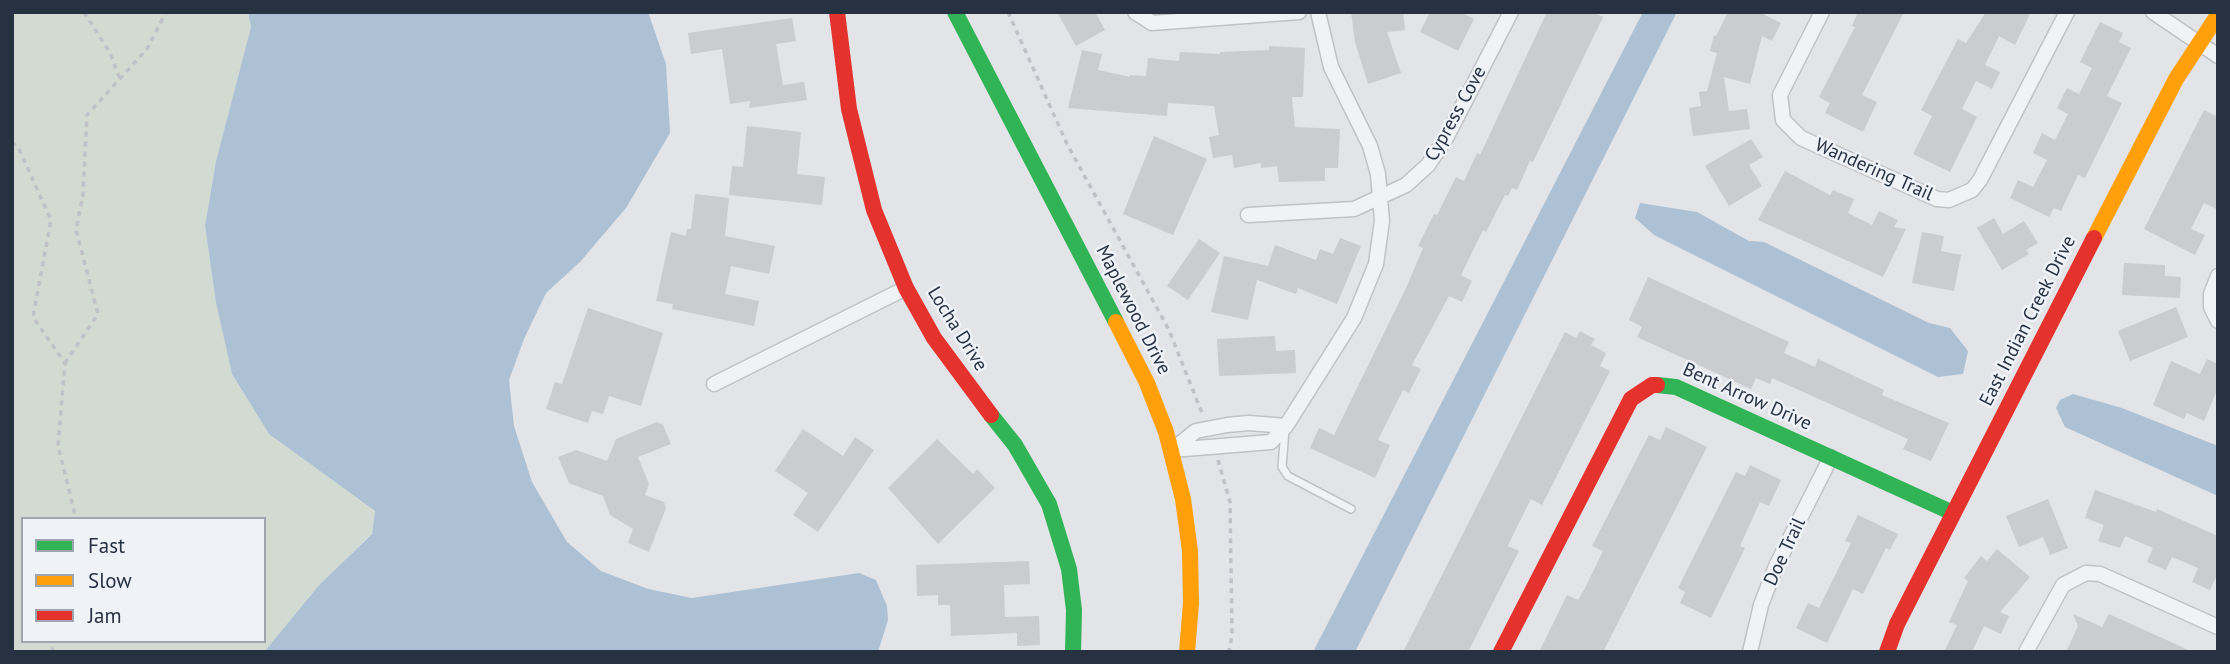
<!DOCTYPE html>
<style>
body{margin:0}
#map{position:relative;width:2230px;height:664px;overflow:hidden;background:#e2e4e7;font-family:"PT Sans",sans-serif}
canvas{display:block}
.frame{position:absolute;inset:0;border:14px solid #263142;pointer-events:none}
.legend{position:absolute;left:21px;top:517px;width:245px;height:126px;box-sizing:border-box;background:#eff2f7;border:2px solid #9fa5af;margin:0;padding:9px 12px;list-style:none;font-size:21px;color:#263142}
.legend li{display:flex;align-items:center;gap:14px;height:35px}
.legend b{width:35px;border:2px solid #9fa5af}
</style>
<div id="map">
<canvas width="2230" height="664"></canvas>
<div class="frame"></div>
<ul class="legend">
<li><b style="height:9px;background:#30b455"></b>Fast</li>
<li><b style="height:9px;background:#ff9f0a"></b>Slow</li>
<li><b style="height:9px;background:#e5322d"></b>Jam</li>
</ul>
</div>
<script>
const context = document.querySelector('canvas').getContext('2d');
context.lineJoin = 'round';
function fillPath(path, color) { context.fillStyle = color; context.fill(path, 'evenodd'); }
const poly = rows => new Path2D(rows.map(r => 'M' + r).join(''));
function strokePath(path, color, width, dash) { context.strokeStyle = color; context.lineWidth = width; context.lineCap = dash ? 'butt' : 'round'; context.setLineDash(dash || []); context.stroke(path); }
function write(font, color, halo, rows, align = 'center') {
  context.font = font + ' "PT Sans",sans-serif'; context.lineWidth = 5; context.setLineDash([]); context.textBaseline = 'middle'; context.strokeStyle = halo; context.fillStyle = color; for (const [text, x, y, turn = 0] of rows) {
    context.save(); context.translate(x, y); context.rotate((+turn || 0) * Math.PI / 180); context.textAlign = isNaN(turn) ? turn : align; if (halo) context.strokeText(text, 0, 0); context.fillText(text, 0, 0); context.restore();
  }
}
fillPath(poly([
 [12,12,248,12,251,27,216,161,205,226,216,303,232,374,269,434,375,511,372,533,320,584,264,652,12,652],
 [23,519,264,519,264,641,23,641]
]), '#d2dbd1');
fillPath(poly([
 [248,12,648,12,666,64,670,133,626,208,580,262,546,293,524,339,509,380,514,426,532,482,567,542,601,571,648,589,692,598,859,573,876,580,887,606,888,620,878,652,264,652,320,584,372,534,375,511,269,434,232,374,216,303,205,226,216,161,251,27],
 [1643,12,1677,12,1355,652,1313,652],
 [1640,203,1697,212,1749,241,1764,242,1929,323,1950,328,1968,351,1963,374,1938,377,1654,235,1635,218],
 [2073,394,2122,408,2218,446,2218,496,2065,427,2056,408,2060,400]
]), '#adc1d5');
fillPath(poly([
 [1057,12,1095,12,1105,30,1076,46],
 [1351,12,1403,12,1405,30,1387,32,1401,73,1368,84,1355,42],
 [1430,12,1461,12,1474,19,1458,51,1420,32],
 [1547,12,1593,12,1603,17,1533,162,1530,161,1517,190,1512,188,1508,196,1505,195,1486,232,1483,230,1461,275,1472,281,1462,302,1449,296,1412,365,1421,369,1409,393,1403,390,1378,440,1390,445,1375,478,1310,448,1319,428,1334,435,1407,286,1423,248,1418,246,1434,214,1437,215,1456,177,1464,181,1477,153,1480,155],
 [1728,12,1759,12,1781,23,1772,41,1762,36,1750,84,1724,77,1729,111,1747,109,1750,129,1693,136,1689,108,1701,106,1699,92,1707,91,1717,53,1710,51,1714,35,1716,36],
 [1858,12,1904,12,1862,95,1877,102,1863,132,1825,113,1830,103,1819,97,1855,27,1852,26],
 [1986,12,2031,12,2015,45,1999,36,1985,65,2000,72,1992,89,1976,81,1962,109,1977,117,1950,172,1913,154,1932,116,1921,110,1958,39,1966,43],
 [792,18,796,41,776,44,783,85,804,82,807,100,749,108,750,101,730,104,722,49,691,54,688,33],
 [2100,22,2123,33,2119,42,2131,48,2107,96,2122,103,2085,178,2078,175,2061,211,2054,208,2049,217,2010,198,2018,180,2033,187,2047,160,2033,153,2042,133,2055,140,2068,114,2057,108,2067,88,2079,94,2092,68,2080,62],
 [1269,46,1305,48,1303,97,1292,97,1295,127,1340,129,1338,168,1325,168,1325,181,1279,182,1277,166,1261,168,1261,163,1234,168,1232,155,1213,158,1209,137,1219,135,1214,106,1168,103,1167,116,1068,108,1082,50,1102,54,1098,70,1130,77,1130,75,1146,76,1148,58,1179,61,1180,52,1220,54,1220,52,1269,50],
 [2204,110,2218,117,2218,210,2204,203,2191,229,2205,235,2195,255,2144,229],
 [747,126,801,132,797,174,825,177,822,205,729,195,732,166,743,167],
 [1154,136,1207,159,1173,235,1123,214],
 [1751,139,1763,157,1749,165,1762,186,1729,206,1705,166],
 [1785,171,1830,195,1833,190,1854,199,1848,213,1872,225,1879,211,1898,220,1894,227,1906,229,1883,277,1758,220],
 [695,194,729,198,725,236,775,246,769,274,731,266,725,294,759,301,754,326,672,309,673,304,656,301,671,232,686,236,687,229,691,229],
 [1994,218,2003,234,2024,221,2038,243,2026,250,2029,254,2002,270,1977,228],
 [1922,232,1944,236,1941,251,1961,255,1954,291,1912,283],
 [1340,238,1361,246,1337,304,1298,288,1296,294,1257,280,1248,320,1211,312,1224,256,1268,266,1275,245,1316,260,1320,249,1333,254],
 [1199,239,1220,253,1188,300,1167,286],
 [2124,263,2165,265,2165,276,2181,277,2180,298,2122,295],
 [1648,277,1789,342,1784,353,1815,367,1818,359,1884,390,1882,395,1949,423,1931,461,1903,449,1908,439,1772,378,1770,384,1756,378,1751,389,1637,337,1642,327,1629,320],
 [2176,307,2188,337,2130,361,2118,331],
 [588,308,663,333,641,406,609,396,603,414,592,411,588,423,546,409,555,382,562,384],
 [1580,331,1595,339,1591,345,1606,353,1600,366,1610,371,1542,505,1531,499,1514,533,1508,546,1519,551,1468,652,1403,652,1565,332,1576,338],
 [1275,336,1276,351,1295,350,1296,373,1219,376,1217,339],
 [2207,359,2218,364,2218,388,2204,421,2187,413,2184,419,2153,405,2171,361,2200,374],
 [657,422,663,425,671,444,638,457,649,484,645,495,664,502,666,508,649,552,628,543,633,529,610,515,603,496,569,483,558,457,576,450,607,461,616,439],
 [1666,427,1707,447,1603,652,1539,652,1567,595,1578,600,1585,588,1603,551,1592,546,1649,435,1660,440],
 [803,429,843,456,855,437,874,450,818,532,793,515,808,493,775,471],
 [937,439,973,474,977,469,995,488,938,544,888,488],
 [1750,465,1781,480,1769,506,1760,502,1740,546,1745,548,1711,618,1680,603,1685,592,1678,588,1736,472,1745,476],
 [2095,490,2156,512,2157,509,2218,536,2218,573,2210,590,2192,582,2198,568,2172,557,2166,570,2147,562,2153,548,2125,536,2120,548,2098,541,2104,525,2085,518],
 [2048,499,2068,548,2050,555,2043,537,2019,547,2006,516],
 [1858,515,1898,534,1890,550,1886,548,1863,594,1853,589,1827,643,1796,628,1808,603,1819,608,1851,543,1845,541],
 [1997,549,2030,577,2000,612,2009,616,2001,634,1984,626,1972,652,1944,652,1957,625,1949,622,1968,581,1964,578,1981,556,1987,561],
 [1029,561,1030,584,1004,585,1005,617,1039,616,1040,645,1017,646,1017,633,951,636,950,605,938,605,938,595,917,596,916,565],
 [2073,614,2102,627,2109,614,2193,652,2066,652,2078,626]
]), '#cacccf');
const lane = poly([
 [1285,430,1282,467,1288,476,1351,509]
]);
const street = poly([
 [1135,12,1152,23,1299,12],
 [1822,12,1780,95,1783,120,1801,138,1937,199,1949,200,1972,190,1980,180,2067,12],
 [2153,12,2218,56],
 [1248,215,1354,209,1406,185,1428,165,1445,140,1511,12],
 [2218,276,2211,294,2211,307,2218,321],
 [714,384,906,288],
 [1172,450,1271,442,1286,426,1354,318,1376,264,1382,221,1378,174,1370,146,1331,67,1318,12],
 [1172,450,1196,431,1227,425,1249,423,1286,426],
 [1750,652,1761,605,1776,566,1831,457],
 [2026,652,2063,585,2086,573,2100,574,2218,627]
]);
strokePath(lane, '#c0c2c5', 10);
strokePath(street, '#c0c2c5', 17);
strokePath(poly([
 [84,12,110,53,120,79],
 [1008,12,1067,144,1169,330,1202,413],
 [12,142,19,149,51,220,33,317,65,363,58,445,76,519],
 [65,363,98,314,76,230,83,195,87,115,147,49,166,12],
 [1218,460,1230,502,1232,635,1229,652],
 [52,652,53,641]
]), '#bfc2c7', 3.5, [5, 5]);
strokePath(lane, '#f1f2f3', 7);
strokePath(street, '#f1f2f3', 14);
strokePath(poly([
 [955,12,1116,322],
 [1657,385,1676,387,1953,513],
 [991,415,1015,445,1049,504,1069,569,1074,610,1073,652]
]), '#30b455', 16);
strokePath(poly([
 [2094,238,2176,79,2218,15],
 [1116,322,1147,383,1166,432,1183,499,1190,551,1191,603,1187,652]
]), '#ff9f0a', 16);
strokePath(poly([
 [837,12,849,109,874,210,906,288,934,338,991,415],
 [1501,652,1631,399,1652,385,1657,385],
 [1887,652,1897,624,2094,238]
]), '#e5322d', 16);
write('19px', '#263142', '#eff2f7', [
 ["Cypress Cove",1456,114,-61],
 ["Wandering Trail",1874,170,24],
 ["Maplewood Drive",1133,310,63],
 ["East Indian Creek Drive",2028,321,-63],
 ["Locha Drive",957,329,58],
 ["Bent Arrow Drive",1747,397,24],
 ["Doe Trail",1785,552,-65]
]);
</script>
